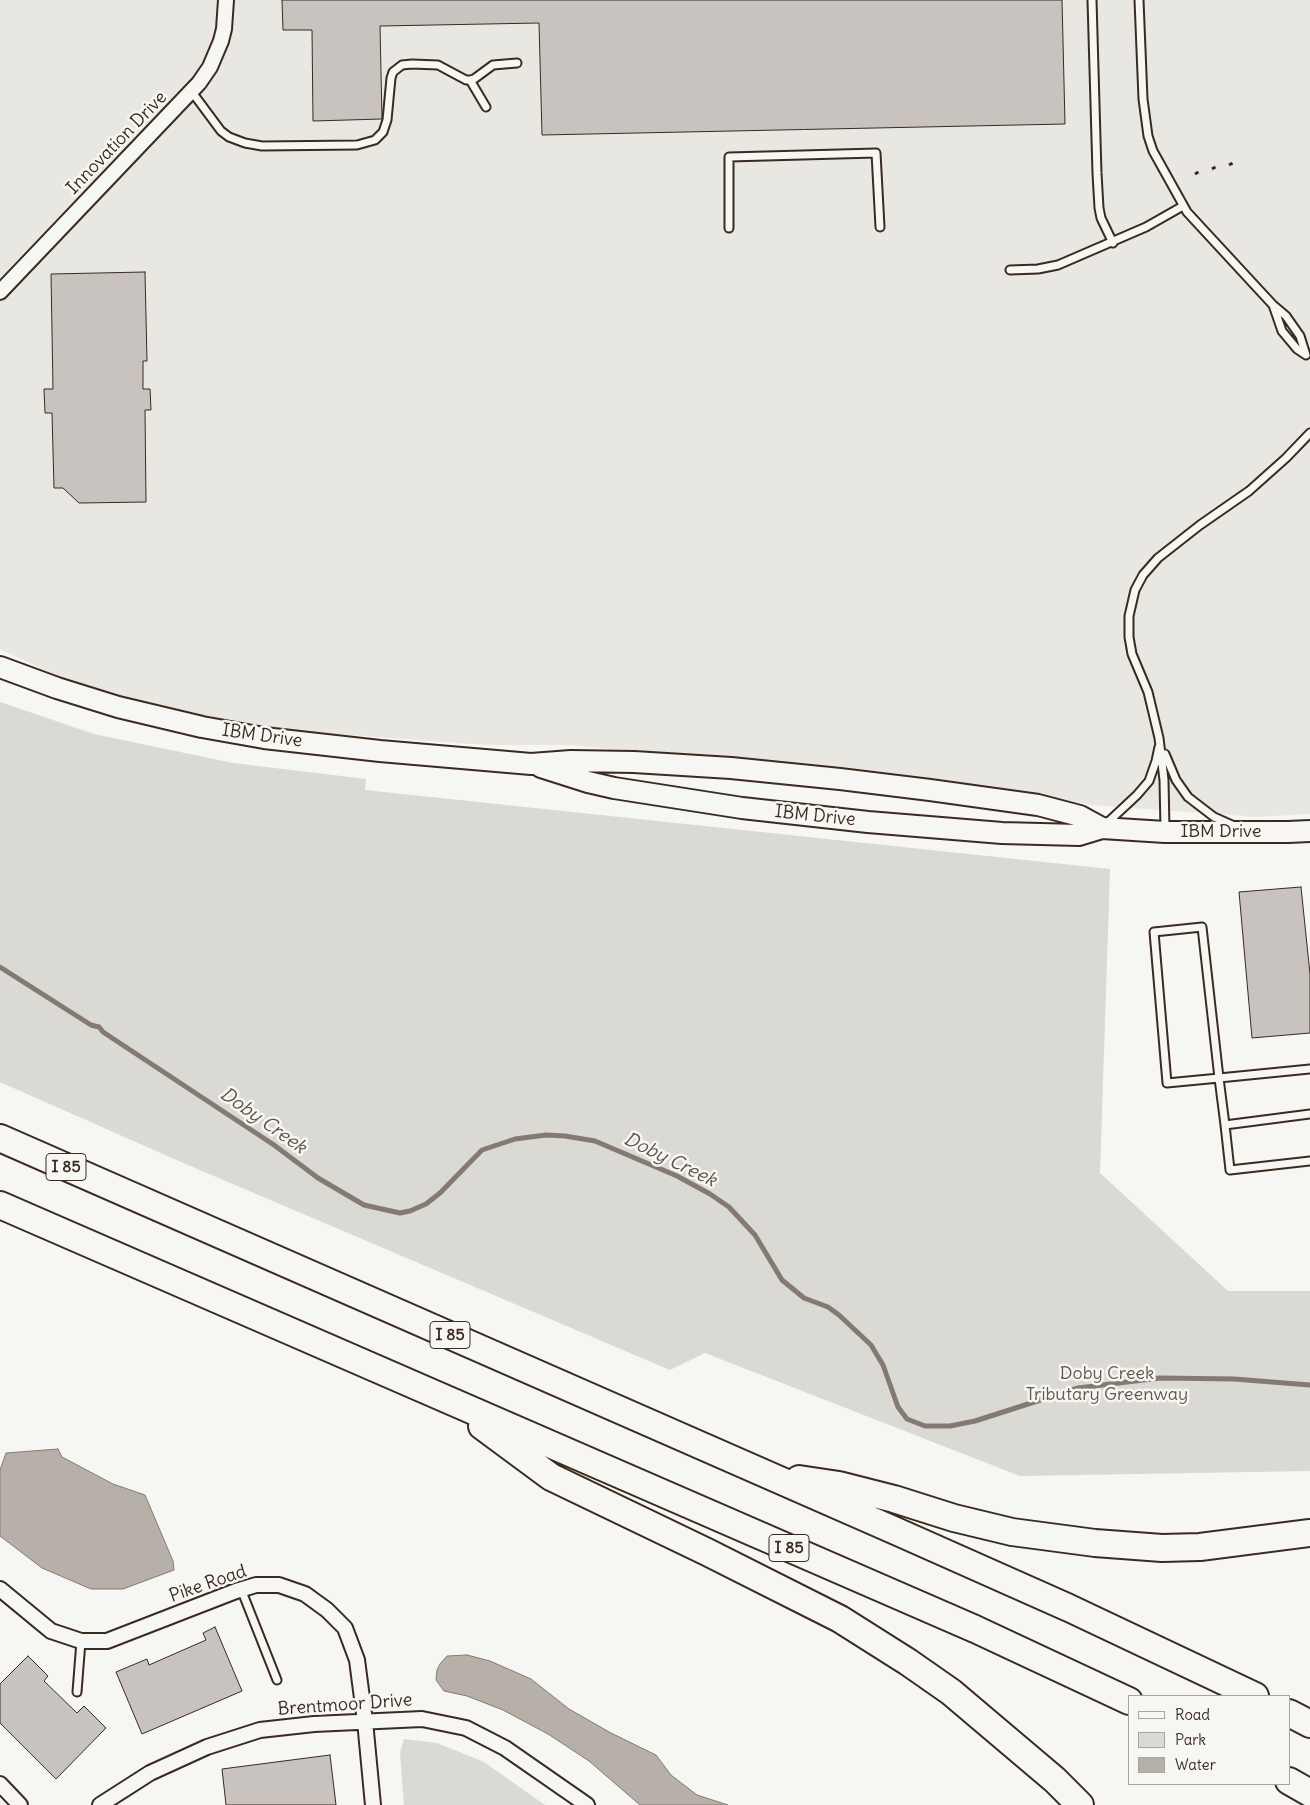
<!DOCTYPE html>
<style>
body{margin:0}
#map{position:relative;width:1310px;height:1805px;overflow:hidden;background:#f6f6f2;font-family:Delius,sans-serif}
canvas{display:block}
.legend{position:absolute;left:1128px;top:1695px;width:162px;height:90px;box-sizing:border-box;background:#f6f6f2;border:1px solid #aba49d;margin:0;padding:6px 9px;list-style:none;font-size:15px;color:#3b2a1e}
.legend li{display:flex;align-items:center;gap:10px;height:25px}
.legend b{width:25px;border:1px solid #aba49d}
</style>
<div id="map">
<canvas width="1310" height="1805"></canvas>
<ul class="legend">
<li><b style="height:6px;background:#f6f6f2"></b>Road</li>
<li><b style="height:14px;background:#dad9d3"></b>Park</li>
<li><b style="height:14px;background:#b6b0a9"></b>Water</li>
</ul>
</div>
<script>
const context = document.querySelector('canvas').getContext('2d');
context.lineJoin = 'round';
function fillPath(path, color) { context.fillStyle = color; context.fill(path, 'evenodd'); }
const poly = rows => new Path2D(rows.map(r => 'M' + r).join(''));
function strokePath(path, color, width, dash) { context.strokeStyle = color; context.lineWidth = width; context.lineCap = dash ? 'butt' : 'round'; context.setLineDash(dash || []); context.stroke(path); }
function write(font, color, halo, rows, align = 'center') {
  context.font = font + ' Delius,sans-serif'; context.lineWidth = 5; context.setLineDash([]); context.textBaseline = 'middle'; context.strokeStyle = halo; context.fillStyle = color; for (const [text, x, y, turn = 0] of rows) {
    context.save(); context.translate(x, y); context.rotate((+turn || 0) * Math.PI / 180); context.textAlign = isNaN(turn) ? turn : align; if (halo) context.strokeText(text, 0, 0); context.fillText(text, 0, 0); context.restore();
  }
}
fillPath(poly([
 [0,0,1310,0,1310,814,1256,817,1094,805,960,782,849,768,748,758,644,752,568,745,486,745,310,732,256,726,214,720,107,693,58,676,0,649]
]), '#e8e7e2');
fillPath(poly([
 [0,702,94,734,233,763,366,779,365,790,1110,869,1100,1173,1228,1291,1310,1291,1310,1471,1020,1476,705,1353,670,1370,181,1162,0,1082],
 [404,1739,437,1743,484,1762,545,1805,404,1805,400,1753]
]), '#dad9d3');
const water = poly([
 [58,1449,62,1457,113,1484,145,1495,173,1561,174,1570,123,1589,91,1589,42,1568,0,1536,0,1470,6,1453,58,1449],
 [467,1655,490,1661,531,1679,569,1709,611,1733,656,1755,671,1775,697,1795,728,1805,640,1805,589,1761,548,1734,503,1710,467,1696,444,1691,436,1680,437,1670,440,1664,447,1656,467,1655]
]);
fillPath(water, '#b6b0a9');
strokePath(water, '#857a71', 1);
strokePath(poly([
 [0,967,91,1025,99,1027,103,1032,274,1145,318,1178,364,1205,400,1213,410,1211,426,1204,440,1193,482,1150,515,1139,546,1135,565,1136,595,1141,677,1176,710,1194,729,1207,755,1235,782,1280,804,1298,828,1307,839,1315,871,1345,883,1365,898,1407,907,1419,925,1426,950,1426,975,1421,1078,1388,1160,1378,1234,1379,1310,1385]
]), '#857a71', 5);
const building = poly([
 [282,0,1062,0,1065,124,542,135,539,23,380,26,382,119,313,121,312,30,283,30,282,0],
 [145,272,147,361,143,361,143,389,150,389,151,410,145,410,146,502,79,503,63,488,54,488,52,413,45,413,44,389,53,389,51,274,145,272],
 [1301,887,1310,974,1310,1033,1252,1038,1239,892,1301,887],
 [215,1627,242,1691,142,1734,116,1672,147,1659,149,1665,206,1640,203,1633,215,1627],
 [28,1656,48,1676,44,1681,77,1713,84,1706,106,1728,56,1779,0,1723,0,1684,28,1656],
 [330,1755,336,1805,226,1805,222,1769,330,1755]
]);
fillPath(building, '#c8c3be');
strokePath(building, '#3b2a1e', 1);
const lane = poly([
 [1092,0,1097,173,1099,208,1101,218,1113,243],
 [1139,0,1143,99,1148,136,1153,151,1187,212,1273,305,1286,316,1300,336,1306,355,1297,349,1282,331,1273,305],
 [470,80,486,107],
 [192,92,221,131,229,137,245,143,262,146,357,145,375,140,383,132,387,120,391,78,393,72,402,65,412,64,438,65,466,80,470,80,474,79,493,65,517,63],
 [729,228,729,157,876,153,880,227],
 [1010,270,1038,269,1058,265,1146,227,1183,206],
 [1165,754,1176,780,1188,797,1214,817,1232,825],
 [1106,824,1137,795,1149,781,1156,761,1159,747],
 [1165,829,1164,780,1159,738,1148,692,1132,654,1129,637,1129,616,1135,590,1143,575,1158,558,1200,525,1249,491,1286,458,1310,433],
 [1310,1069,1219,1078,1167,1083,1154,932,1202,927,1219,1078,1225,1125,1230,1170,1310,1161],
 [1225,1125,1310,1114],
 [241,1589,277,1680],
 [77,1692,81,1641]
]);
const street = poly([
 [0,292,199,83,210,67,221,41,224,29,226,0],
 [0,1589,51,1631,81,1641,107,1641,236,1591,256,1585,279,1585,305,1594,327,1610,345,1628,357,1660,365,1721,373,1805],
 [0,1784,20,1805],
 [100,1805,150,1773,207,1747,260,1730,314,1724,422,1719,466,1728,505,1748,587,1805]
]);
const secondary = poly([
 [0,667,57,688,118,707,202,727,264,738,380,751,531,764,571,761,634,762,731,768,840,779,930,790,1038,805,1080,816,1102,828],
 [541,767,588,782,614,788,742,808,868,822,1002,833,1079,835,1102,828,1165,832,1288,832,1310,831]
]);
const highway = poly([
 [0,1138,898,1532,1069,1608,1255,1696],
 [0,1205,975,1629,1129,1701],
 [482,1426,551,1477,707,1552,840,1619,908,1662,951,1692,1055,1780,1080,1805],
 [799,1479,839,1485,894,1499,954,1518,1012,1532,1095,1543,1162,1548,1200,1547,1310,1533],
 [1289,1713,1310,1724],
 [1289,1781,1310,1793]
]);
strokePath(lane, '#3b2a1e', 11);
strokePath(street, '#3b2a1e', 18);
strokePath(secondary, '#3b2a1e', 24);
strokePath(highway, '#3b2a1e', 30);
strokePath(poly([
 [1229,165,1235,162],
 [1212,169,1219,165],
 [1195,174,1202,170]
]), '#3b2a1e', 3, [4, 4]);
strokePath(lane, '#f6f6f2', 7);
strokePath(street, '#f6f6f2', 14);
strokePath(secondary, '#f6f6f2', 20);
strokePath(highway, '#f6f6f2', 26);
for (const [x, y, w] of [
 [66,1167,40],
 [450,1335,40],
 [789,1548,40]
]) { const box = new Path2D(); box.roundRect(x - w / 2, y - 13.5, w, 27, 4); context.fillStyle = '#f6f6f2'; context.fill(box); strokePath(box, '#3b2a1e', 1); }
write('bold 16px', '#3b2a1e', null, [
 ["I 85",66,1167],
 ["I 85",450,1335],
 ["I 85",789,1548]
]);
write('18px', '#3b2a1e', '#f6f6f2', [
 ["Innovation Drive",117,143,-46],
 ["IBM Drive",262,736,8],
 ["IBM Drive",815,816,6],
 ["IBM Drive",1221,832],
 ["Pike Road",208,1584,-19],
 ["Brentmoor Drive",345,1705,-4]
]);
write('18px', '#63564b', '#f6f6f2', [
 ["Doby Creek",1107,1374],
 ["Tributary Greenway",1107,1395]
]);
write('italic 19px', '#605248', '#f6f6f2', [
 ["Doby Creek",263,1121,35],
 ["Doby Creek",670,1160,26]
]);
</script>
